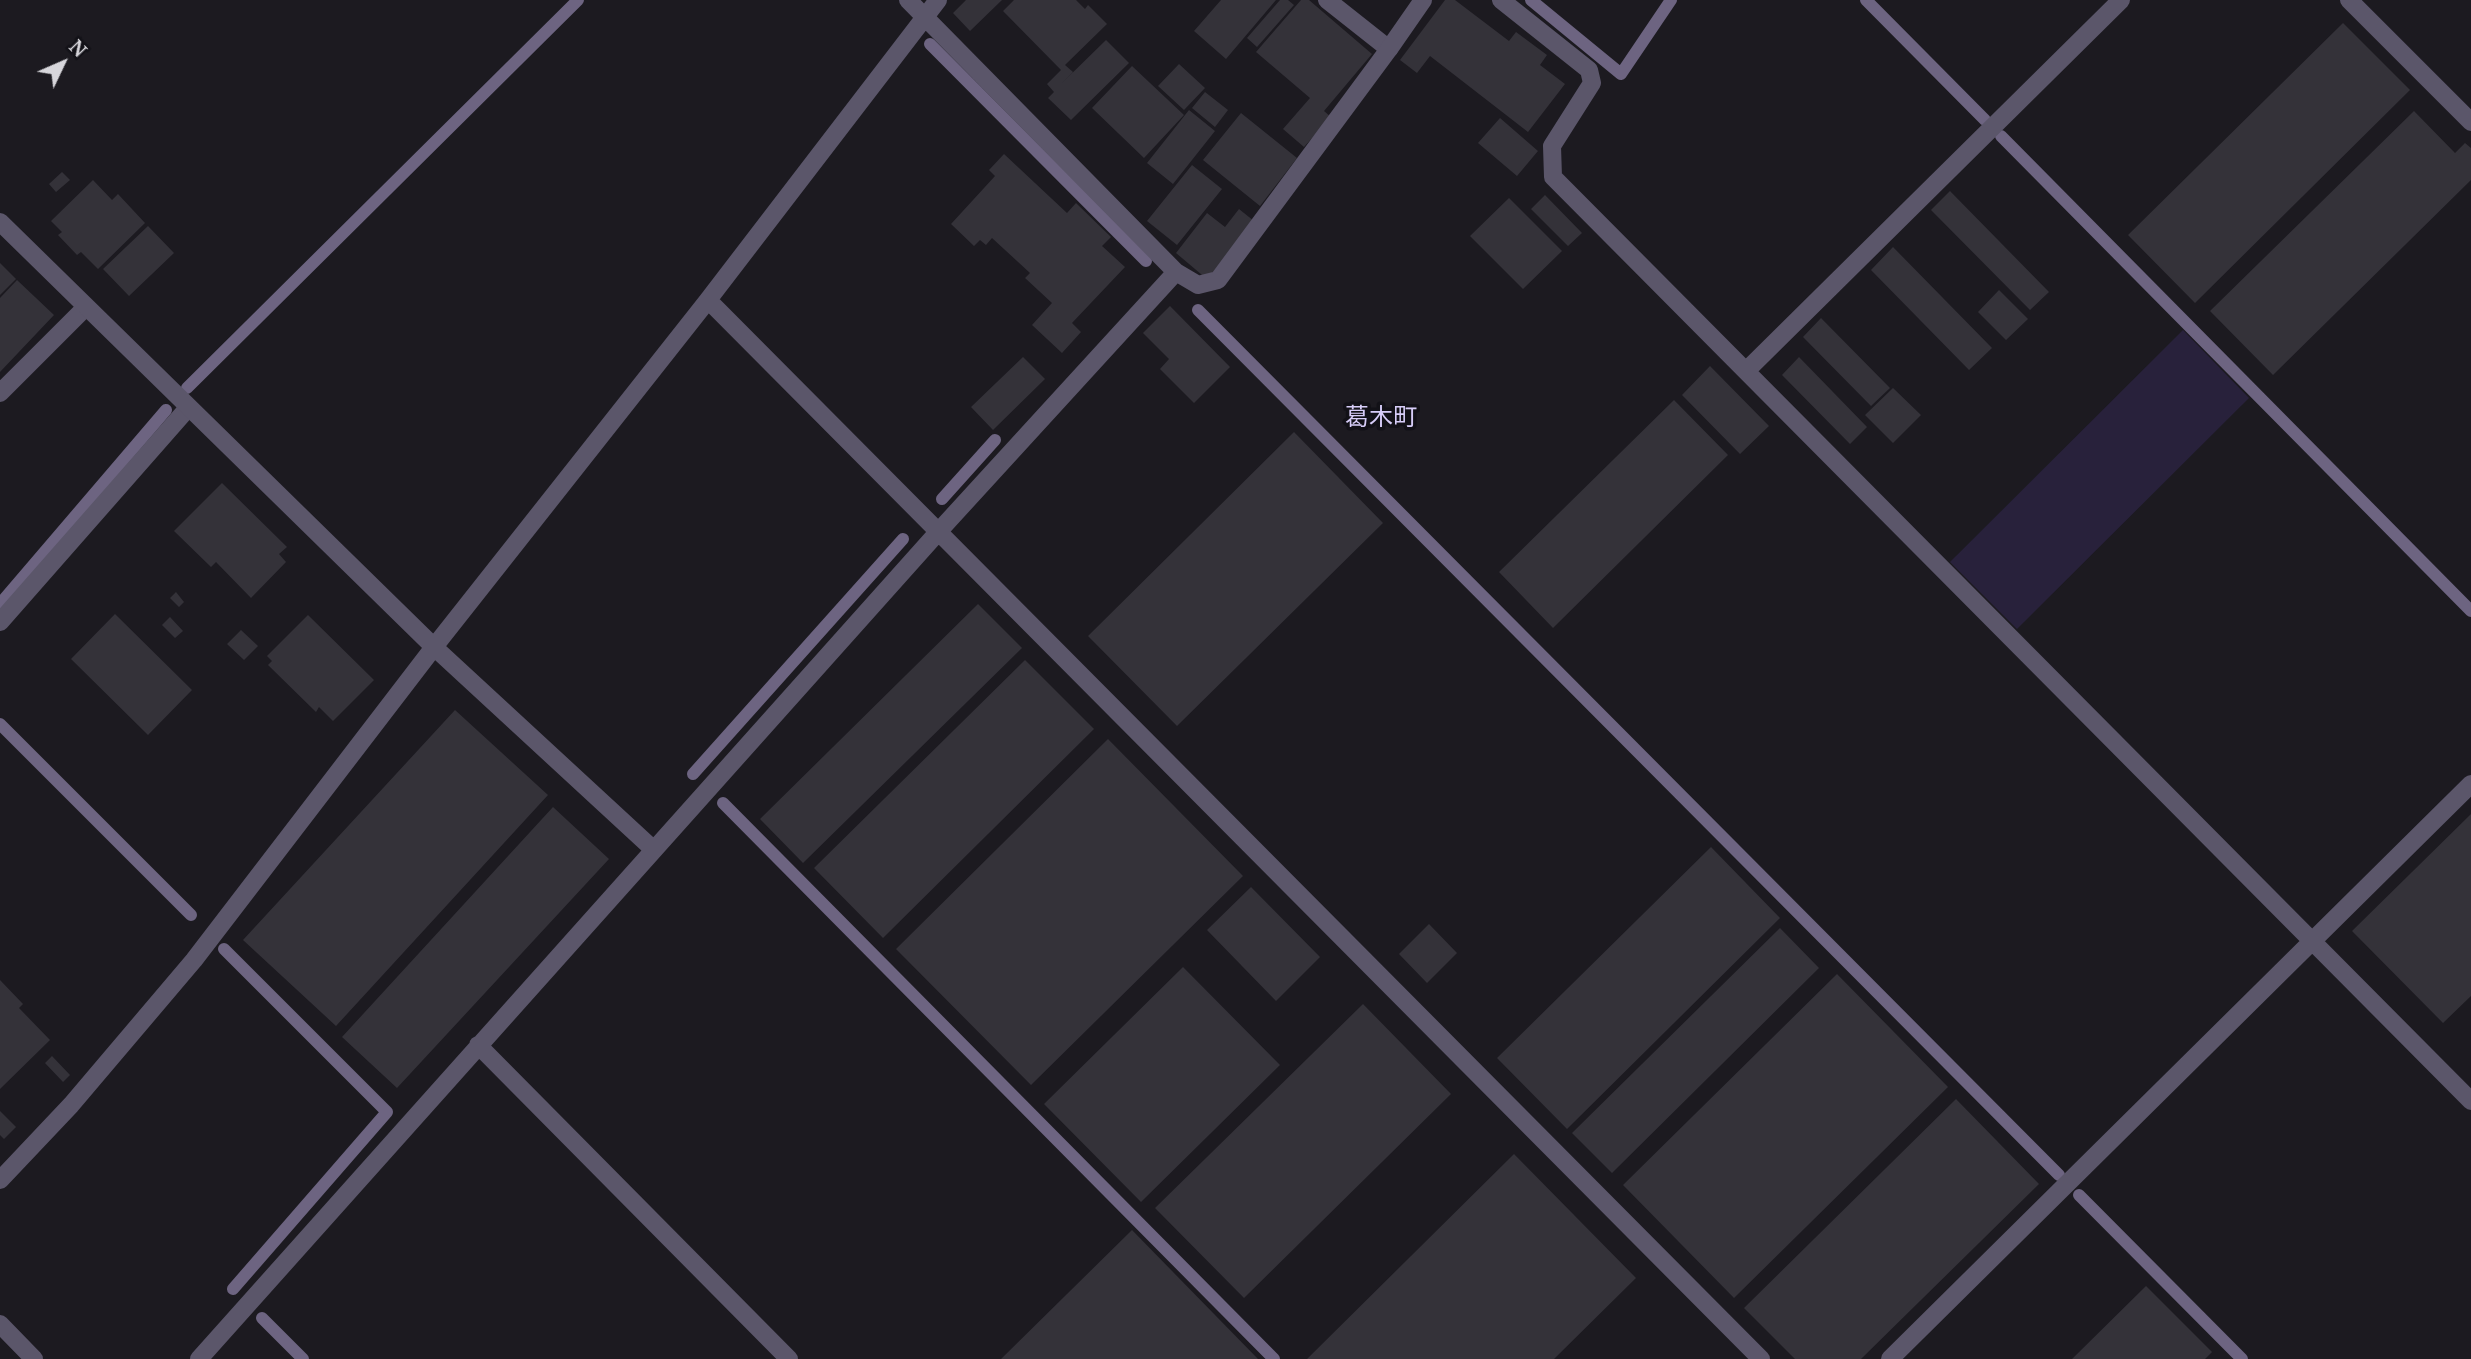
<!DOCTYPE html>
<meta charset="utf-8">
<style>
body{margin:0}
#map{position:relative;width:2471px;height:1359px;overflow:hidden;background:#1c1a20;font-family:"Noto Serif",serif}
canvas{display:block}
.north{position:absolute;left:28px;top:28px;width:70px;height:70px;-webkit-text-stroke:5px #121117;paint-order:stroke;rotate:46deg;font-size:19px;font-weight:700;line-height:28px;text-align:center;color:#d7d6db}
.north::after{content:'';display:block;margin:auto;width:24px;height:32px;background:#d7d6db;clip-path:polygon(50% 0,100% 100%,50% 72%,0 100%)}
</style>
<div id="map">
<canvas width="2471" height="1359"></canvas>
<div class="north">N</div>
</div>
<script>
const context = document.querySelector('canvas').getContext('2d');
context.lineJoin = 'round';
function fillPath(path, color) { context.fillStyle = color; context.fill(path, 'evenodd'); }
const poly = rows => new Path2D(rows.map(r => 'M' + r).join(''));
function strokePath(path, color, width, dash) { context.strokeStyle = color; context.lineWidth = width; context.lineCap = dash ? 'butt' : 'round'; context.setLineDash(dash || []); context.stroke(path); }
function write(font, color, halo, rows, align = 'center') {
  context.font = font + ' "Noto Serif","Noto Sans JP",serif'; context.lineWidth = 7; context.setLineDash([]); context.textBaseline = 'middle'; context.strokeStyle = halo; context.fillStyle = color; for (const [text, x, y, turn = 0] of rows) {
    context.save(); context.translate(x, y); context.rotate((+turn || 0) * Math.PI / 180); context.textAlign = isNaN(turn) ? turn : align; if (halo) context.strokeText(text, 0, 0); context.fillText(text, 0, 0); context.restore();
  }
}
fillPath(poly([
 [2183,330,2249,398,2017,629,1950,562]
]), '#28213b');
strokePath(poly([
 [1531,0,1621,74,1671,0],
 [1866,0,1985,120],
 [930,44,1146,261],
 [2001,136,2471,611],
 [1198,310,2059,1175],
 [187,388,578,0],
 [942,499,995,440],
 [0,604,166,410],
 [0,724,191,915],
 [693,774,903,539],
 [723,803,1274,1359],
 [224,949,387,1112,233,1289],
 [2079,1195,2242,1359],
 [262,1318,303,1359]
]), '#6d6481', 12);
fillPath(poly([
 [966,0,1002,0,970,31,953,13],
 [1014,0,1076,0,1085,9,1088,5,1107,24,1065,65,1073,72,1060,85,1106,40,1129,63,1071,120,1048,98,1054,92,1047,84,1061,70,1003,11],
 [1221,0,1276,0,1226,59,1194,31],
 [1280,0,1288,0,1294,5,1257,47,1247,38],
 [1301,0,1309,0,1372,54,1324,111,1331,117,1304,147,1283,129,1310,98,1256,52],
 [1445,0,1455,0,1509,41,1516,32,1547,55,1540,65,1565,84,1528,132,1430,56,1417,73,1400,60],
 [2343,23,2410,90,2195,303,2128,235],
 [1179,64,1205,88,1184,110,1158,86],
 [1132,66,1184,115,1144,158,1092,108],
 [1205,92,1228,110,1215,127,1192,108],
 [1189,110,1215,131,1173,184,1147,163],
 [2414,111,2455,153,2465,143,2471,148,2471,180,2273,375,2210,311],
 [1241,113,1297,158,1260,206,1203,160],
 [1500,118,1538,151,1517,176,1478,143],
 [1004,154,1067,213,1076,203,1111,237,1102,246,1125,267,1072,323,1081,332,1062,353,1032,325,1052,303,1025,278,1030,273,992,238,986,245,980,240,974,246,951,224,995,176,989,170],
 [1192,165,1222,189,1177,245,1147,221],
 [62,172,70,180,56,192,49,184],
 [93,180,112,200,118,194,145,223,98,269,81,252,77,255,58,235,62,232,51,221],
 [1950,191,2049,292,2030,310,1931,210],
 [1545,195,1582,233,1568,246,1531,209],
 [1509,198,1562,251,1523,289,1470,236],
 [1239,209,1254,221,1208,280,1176,253,1207,213,1225,227],
 [148,226,174,253,129,296,103,269],
 [1893,247,1992,348,1969,370,1871,270],
 [0,263,16,279,0,295],
 [17,280,54,315,0,372,0,298],
 [1999,290,2028,319,2006,340,1978,312],
 [1170,306,1230,367,1194,403,1160,369,1169,359,1143,333],
 [1821,318,1890,388,1871,406,1803,337],
 [1023,357,1045,379,993,430,971,407],
 [1799,357,1867,427,1850,444,1782,375],
 [1710,366,1769,426,1740,454,1682,395],
 [1893,388,1921,415,1893,443,1865,415],
 [1674,400,1728,455,1553,628,1499,572],
 [1294,432,1383,523,1177,726,1088,636],
 [222,483,287,547,279,554,286,562,251,598,216,562,211,567,174,531],
 [176,592,184,602,179,607,170,598],
 [978,604,1022,648,803,863,760,819],
 [115,614,192,690,148,735,71,659],
 [308,615,374,680,333,721,319,707,316,712,268,665,272,661,267,656],
 [170,617,183,631,175,638,162,625],
 [241,630,258,646,244,660,227,644],
 [1025,660,1094,729,883,938,814,868],
 [455,710,548,795,336,1026,243,940],
 [1108,739,1243,876,1031,1085,896,949],
 [553,807,609,859,397,1088,342,1037],
 [2471,814,2471,996,2443,1023,2352,931],
 [1711,847,1780,918,1567,1129,1497,1058],
 [1251,887,1320,957,1276,1001,1207,930],
 [1429,924,1457,953,1427,983,1399,954],
 [1780,928,1819,968,1612,1173,1572,1133],
 [1183,967,1280,1065,1141,1202,1044,1104],
 [1837,974,1948,1087,1734,1298,1623,1185],
 [0,980,23,1004,19,1008,50,1040,0,1089],
 [1363,1004,1451,1094,1244,1298,1155,1208],
 [52,1056,70,1075,63,1082,45,1063],
 [1956,1099,2039,1184,1861,1359,1795,1359,1744,1308],
 [0,1111,16,1127,4,1139,0,1135],
 [1514,1154,1636,1278,1554,1359,1307,1359],
 [1132,1230,1258,1359,1001,1359],
 [2146,1286,2212,1352,2205,1359,2072,1359]
]), '#343239');
strokePath(poly([
 [1327,0,1389,49],
 [0,393,86,307],
 [0,622,188,408]
]), '#5b566a', 18);
strokePath(poly([
 [908,0,1176,272,1198,285,1218,280,1389,49,1423,0],
 [1501,0,1589,70,1592,83,1552,146,1553,177,2471,1101],
 [2349,0,2471,122],
 [0,222,434,647,654,850],
 [708,300,1761,1359],
 [1746,371,2121,0],
 [478,1045,789,1359],
 [0,1180,71,1105,194,960,434,647,708,300,938,0],
 [0,1324,34,1359],
 [199,1359,939,531,1176,272],
 [1890,1359,2471,784]
]), '#5b566a', 18);
write('24px', '#d7cdf8', '#121117', [
 ["葛木町",1381,418]
]);
</script>
